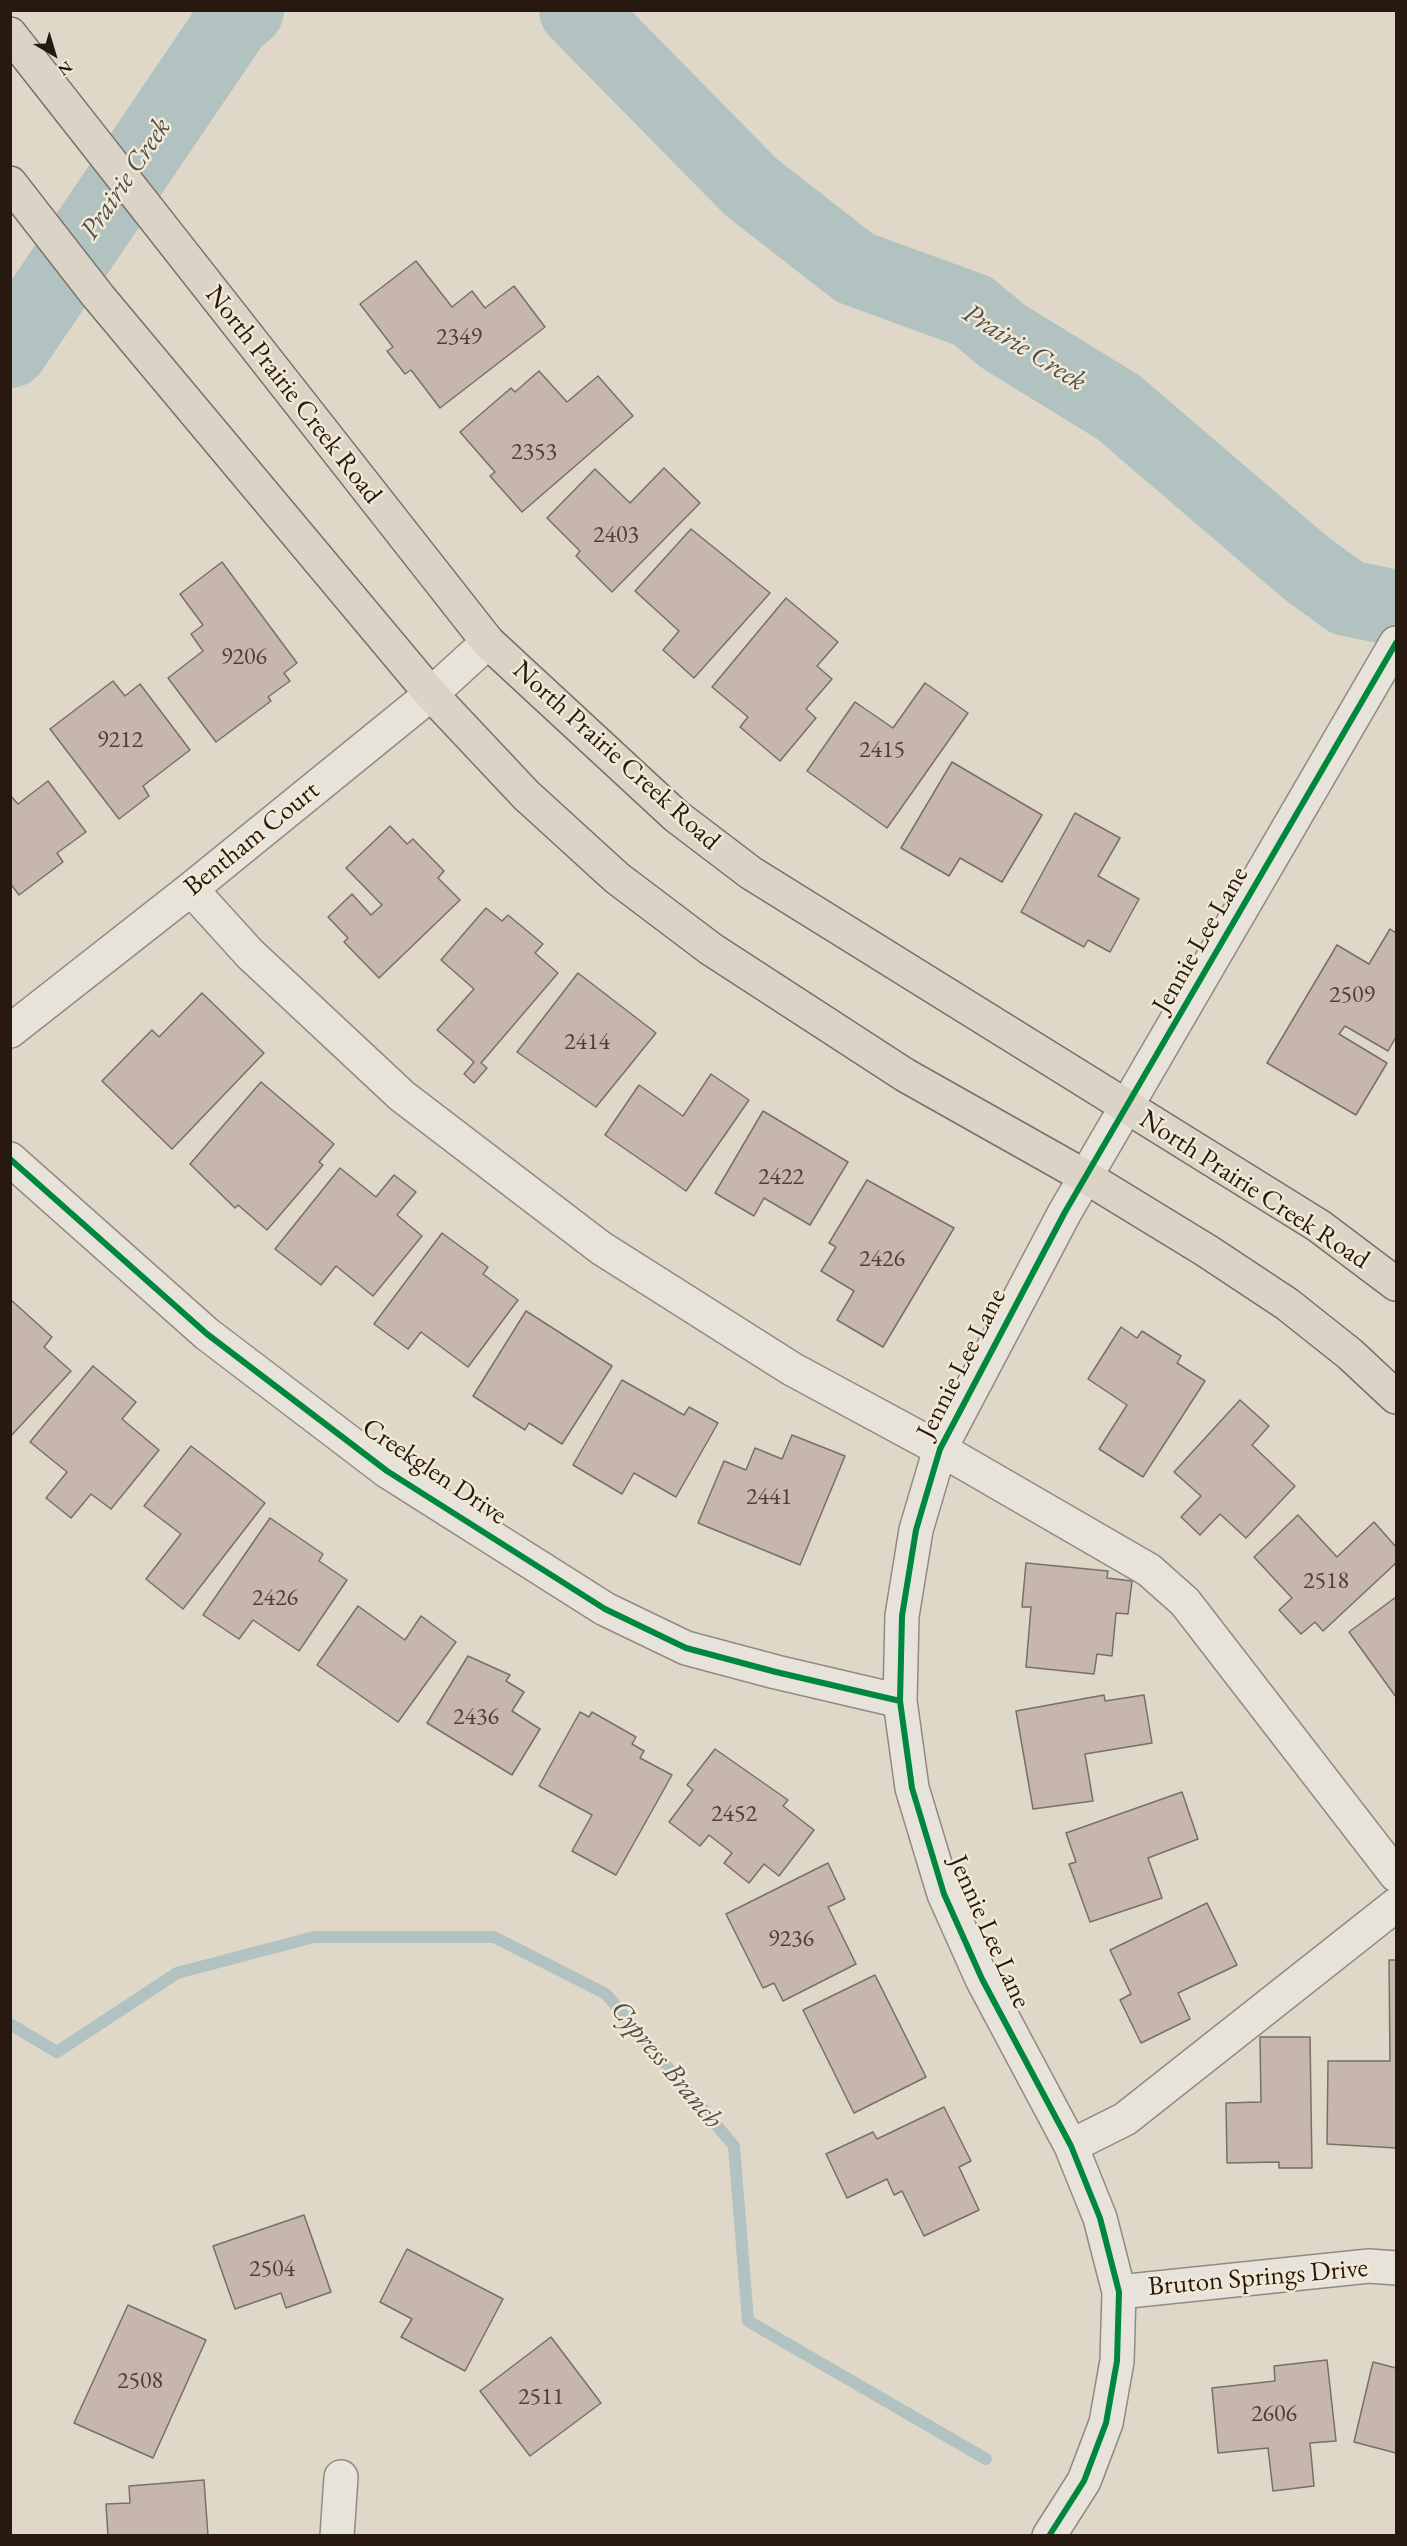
<!DOCTYPE html>
<style>
body{margin:0}
#map{position:relative;width:1407px;height:2546px;overflow:hidden;background:#dfd8c8;font-family:"EB Garamond",serif}
canvas{display:block}
.frame{position:absolute;inset:0;border:12px solid #271910;pointer-events:none}
.north{position:absolute;left:24px;top:24px;width:60px;height:60px;-webkit-text-stroke:4px #f1e8d5;paint-order:stroke;rotate:142deg;font-size:16px;font-weight:700;line-height:24px;text-align:center;color:#271910}
.north::after{content:'';display:block;margin:auto;width:21px;height:27px;background:#271910;clip-path:polygon(50% 0,100% 100%,50% 72%,0 100%)}
</style>
<div id="map">
<canvas width="1407" height="2546"></canvas>
<div class="frame"></div>
<div class="north">N</div>
</div>
<script>
const context = document.querySelector('canvas').getContext('2d');
context.lineJoin = 'round';
const poly = rows => new Path2D(rows.map(r => 'M' + r).join(''));
function strokePath(path, color, width, dash) { context.strokeStyle = color; context.lineWidth = width; context.lineCap = dash ? 'butt' : 'round'; context.setLineDash(dash || []); context.stroke(path); }
function fillPath(path, color) { context.fillStyle = color; context.fill(path, 'evenodd'); }
function write(font, color, halo, rows, align = 'center') {
  context.font = font + ' "EB Garamond",serif'; context.lineWidth = 5; context.setLineDash([]); context.textBaseline = 'middle'; context.strokeStyle = halo; context.fillStyle = color; for (const [text, x, y, turn = 0] of rows) {
    context.save(); context.translate(x, y); context.rotate((+turn || 0) * Math.PI / 180); context.textAlign = isNaN(turn) ? turn : align; if (halo) context.strokeText(text, 0, 0); context.fillText(text, 0, 0); context.restore();
  }
}
strokePath(poly([
 [10,2024,57,2052,177,1973,314,1937,494,1937,606,1994,734,2146,748,2321,986,2459]
]), '#b1c2c0', 12);
strokePath(poly([
 [577,10,751,187,855,268,973,311,1004,337,1118,407,1306,568,1347,598,1396,608],
 [10,350,233,21,246,10]
]), '#b1c2c0', 76);
const building = poly([
 [416,261,452,307,472,291,485,308,514,286,545,327,440,408,411,370,405,374,387,351,393,347,360,304,416,261],
 [539,371,567,402,598,376,633,416,522,512,490,476,495,472,460,432,511,388,515,392,539,371],
 [664,468,700,503,612,592,576,556,580,551,547,518,595,469,630,503,664,468],
 [691,529,770,593,694,678,663,650,679,631,635,591,691,529],
 [222,562,297,663,284,673,290,681,268,697,271,701,216,742,168,678,203,651,191,634,203,625,180,594,222,562],
 [786,598,838,642,817,666,832,679,806,709,816,718,780,761,740,727,748,717,712,687,786,598],
 [113,681,125,696,140,684,190,750,143,786,149,796,119,819,50,729,113,681],
 [925,683,968,713,887,828,807,771,855,702,893,728,925,683],
 [952,762,1042,815,1002,882,960,858,949,876,901,848,952,762],
 [48,781,86,832,57,853,63,862,19,895,10,883,10,795,18,804,48,781],
 [1075,813,1120,838,1098,876,1139,899,1110,952,1088,940,1084,947,1021,912,1075,813],
 [390,826,407,844,413,839,444,871,438,878,460,900,379,978,344,942,348,938,328,917,352,894,371,915,382,905,346,868,390,826],
 [486,908,502,921,508,915,543,944,535,953,558,973,481,1063,487,1068,474,1083,464,1074,474,1062,437,1030,474,989,441,960,486,908],
 [1390,929,1396,933,1396,1037,1388,1051,1345,1026,1339,1034,1387,1063,1356,1115,1267,1063,1337,945,1369,964,1390,929],
 [578,973,656,1033,596,1107,517,1052,578,973],
 [202,993,264,1053,172,1149,102,1081,152,1030,159,1037,202,993],
 [711,1074,749,1100,686,1191,605,1135,639,1085,683,1116,711,1074],
 [261,1082,334,1144,319,1162,323,1165,267,1230,238,1205,235,1208,190,1164,261,1082],
 [763,1111,848,1162,810,1225,764,1198,754,1216,715,1193,763,1111],
 [340,1168,376,1197,394,1175,416,1192,397,1215,422,1236,373,1296,336,1266,321,1285,275,1249,340,1168],
 [867,1180,954,1228,883,1347,837,1320,854,1291,821,1271,836,1247,829,1243,867,1180],
 [442,1233,488,1267,483,1274,518,1300,468,1367,421,1332,408,1349,374,1324,442,1233],
 [10,1299,52,1337,44,1347,71,1371,10,1437,10,1299],
 [526,1311,612,1366,562,1444,529,1423,525,1430,473,1396,526,1311],
 [1121,1327,1137,1338,1142,1331,1181,1356,1177,1363,1205,1381,1143,1477,1099,1449,1127,1405,1088,1379,1121,1327],
 [93,1366,136,1402,122,1419,159,1450,111,1509,91,1494,71,1518,46,1498,67,1472,30,1442,93,1366],
 [622,1380,684,1415,689,1407,718,1423,676,1497,634,1473,622,1494,573,1465,622,1380],
 [1240,1400,1269,1426,1252,1445,1295,1486,1246,1538,1220,1514,1200,1535,1181,1517,1201,1496,1174,1472,1240,1400],
 [792,1435,845,1456,800,1565,698,1523,724,1461,746,1470,755,1448,782,1459,792,1435],
 [191,1446,265,1503,183,1609,146,1579,181,1534,144,1506,191,1446],
 [1298,1515,1337,1557,1374,1522,1396,1547,1396,1563,1323,1631,1315,1622,1301,1634,1279,1610,1292,1598,1254,1557,1298,1515],
 [270,1518,323,1554,319,1561,347,1580,299,1651,253,1620,239,1639,203,1615,270,1518],
 [1026,1563,1108,1571,1107,1578,1132,1581,1128,1614,1116,1613,1112,1656,1097,1654,1094,1674,1026,1667,1031,1607,1022,1607,1026,1563],
 [1396,1597,1396,1697,1349,1632,1396,1597],
 [358,1606,405,1640,421,1616,456,1642,398,1722,317,1665,358,1606],
 [468,1656,510,1675,506,1681,524,1692,512,1711,540,1729,512,1775,427,1723,468,1656],
 [1104,1695,1105,1701,1144,1695,1152,1743,1085,1754,1093,1801,1033,1809,1016,1711,1104,1695],
 [580,1712,589,1717,592,1712,636,1737,632,1744,644,1751,640,1758,672,1775,616,1875,572,1851,592,1815,539,1786,580,1712],
 [715,1749,788,1800,783,1806,814,1830,779,1876,764,1864,749,1883,724,1863,732,1853,709,1835,700,1846,669,1822,693,1790,687,1785,715,1749],
 [1182,1792,1198,1839,1148,1858,1162,1898,1090,1922,1069,1864,1076,1862,1066,1833,1182,1792],
 [828,1863,845,1899,828,1907,856,1964,783,2001,774,1983,763,1988,726,1914,828,1863],
 [1207,1903,1237,1965,1178,1993,1190,2019,1141,2043,1120,2000,1131,1994,1110,1950,1207,1903],
 [1389,1960,1396,1960,1396,2148,1327,2144,1328,2061,1390,2061,1389,1960],
 [875,1975,926,2077,854,2113,803,2010,875,1975],
 [1260,2037,1310,2037,1312,2168,1279,2168,1279,2162,1227,2163,1226,2103,1261,2102,1260,2037],
 [944,2107,971,2161,959,2167,979,2210,924,2236,902,2191,894,2195,887,2179,847,2198,826,2154,873,2132,877,2139,944,2107],
 [304,2215,331,2292,286,2308,281,2293,235,2309,213,2246,304,2215],
 [407,2249,503,2299,465,2371,401,2337,412,2319,380,2302,407,2249],
 [128,2305,206,2340,153,2458,74,2423,128,2305],
 [551,2337,601,2403,530,2456,480,2391,551,2337],
 [1327,2360,1336,2441,1310,2443,1314,2486,1273,2491,1268,2448,1218,2453,1212,2388,1275,2381,1274,2366,1327,2360],
 [1373,2362,1396,2368,1396,2453,1354,2442,1373,2362],
 [204,2480,208,2536,108,2536,106,2504,130,2503,129,2486,204,2480]
]);
fillPath(building, '#c7b6ab');
strokePath(building, '#767067', 1.5);
const minor = poly([
 [191,889,250,954,402,1096,601,1248,792,1369,940,1449,1149,1570,1185,1602,1396,1875],
 [10,1031,191,889,431,694,488,642],
 [10,1159,207,1334,387,1471,605,1609,686,1648,776,1672,900,1701],
 [1071,2146,1125,2119,1396,1905],
 [1119,2292,1369,2266,1396,2268],
 [337,2536,341,2477],
 [1049,2536,1084,2481,1106,2423,1117,2361,1119,2292,1100,2218,1071,2146,982,1979,944,1894,912,1788,900,1701,902,1616,916,1530,940,1449,1065,1212,1396,643]
]);
const major = poly([
 [10,34,488,642,676,816,751,873,1319,1226,1396,1284],
 [10,183,98,296,431,694,526,795,617,878,711,949,905,1075,1086,1177,1207,1251,1287,1304,1350,1354,1396,1397]
]);
strokePath(minor, '#908a80', 36);
strokePath(major, '#767067', 36);
strokePath(minor, '#e7e3db', 33);
strokePath(major, '#dad3c6', 33);
strokePath(poly([
 [10,1159,207,1334,387,1471,605,1609,686,1648,776,1672,900,1701],
 [1049,2536,1084,2481,1106,2423,1117,2361,1119,2292,1100,2218,1071,2146,982,1979,944,1894,912,1788,900,1701,902,1616,916,1530,940,1449,1065,1212,1396,643]
]), '#00873e', 6);
write('24px', '#4f4037', null, [
 ["2349",459,337],
 ["2353",534,452],
 ["2403",616,535],
 ["9206",244,657],
 ["9212",120,740],
 ["2415",882,750],
 ["2509",1352,995],
 ["2414",587,1042],
 ["2422",781,1177],
 ["2426",882,1259],
 ["2441",769,1497],
 ["2518",1326,1581],
 ["2426",275,1598],
 ["2436",476,1717],
 ["2452",734,1814],
 ["9236",791,1939],
 ["2504",272,2269],
 ["2508",140,2381],
 ["2511",541,2397],
 ["2606",1274,2414]
]);
write('27px', '#271910', '#f1e8d5', [
 ["North Prairie Creek Road",293,395,52],
 ["North Prairie Creek Road",616,756,42],
 ["Bentham Court",252,839,-39],
 ["Jennie Lee Lane",1201,940,-60],
 ["North Prairie Creek Road",1254,1190,33],
 ["Jennie Lee Lane",962,1364,-63],
 ["Creekglen Drive",434,1472,34],
 ["Jennie Lee Lane",989,1932,66],
 ["Bruton Springs Drive",1258,2278,-5]
]);
write('italic 28px', '#50514d', '#f1e8d5', [
 ["Prairie Creek",126,179,-56],
 ["Prairie Creek",1024,348,32],
 ["Cypress Branch",666,2065,50]
]);
</script>
